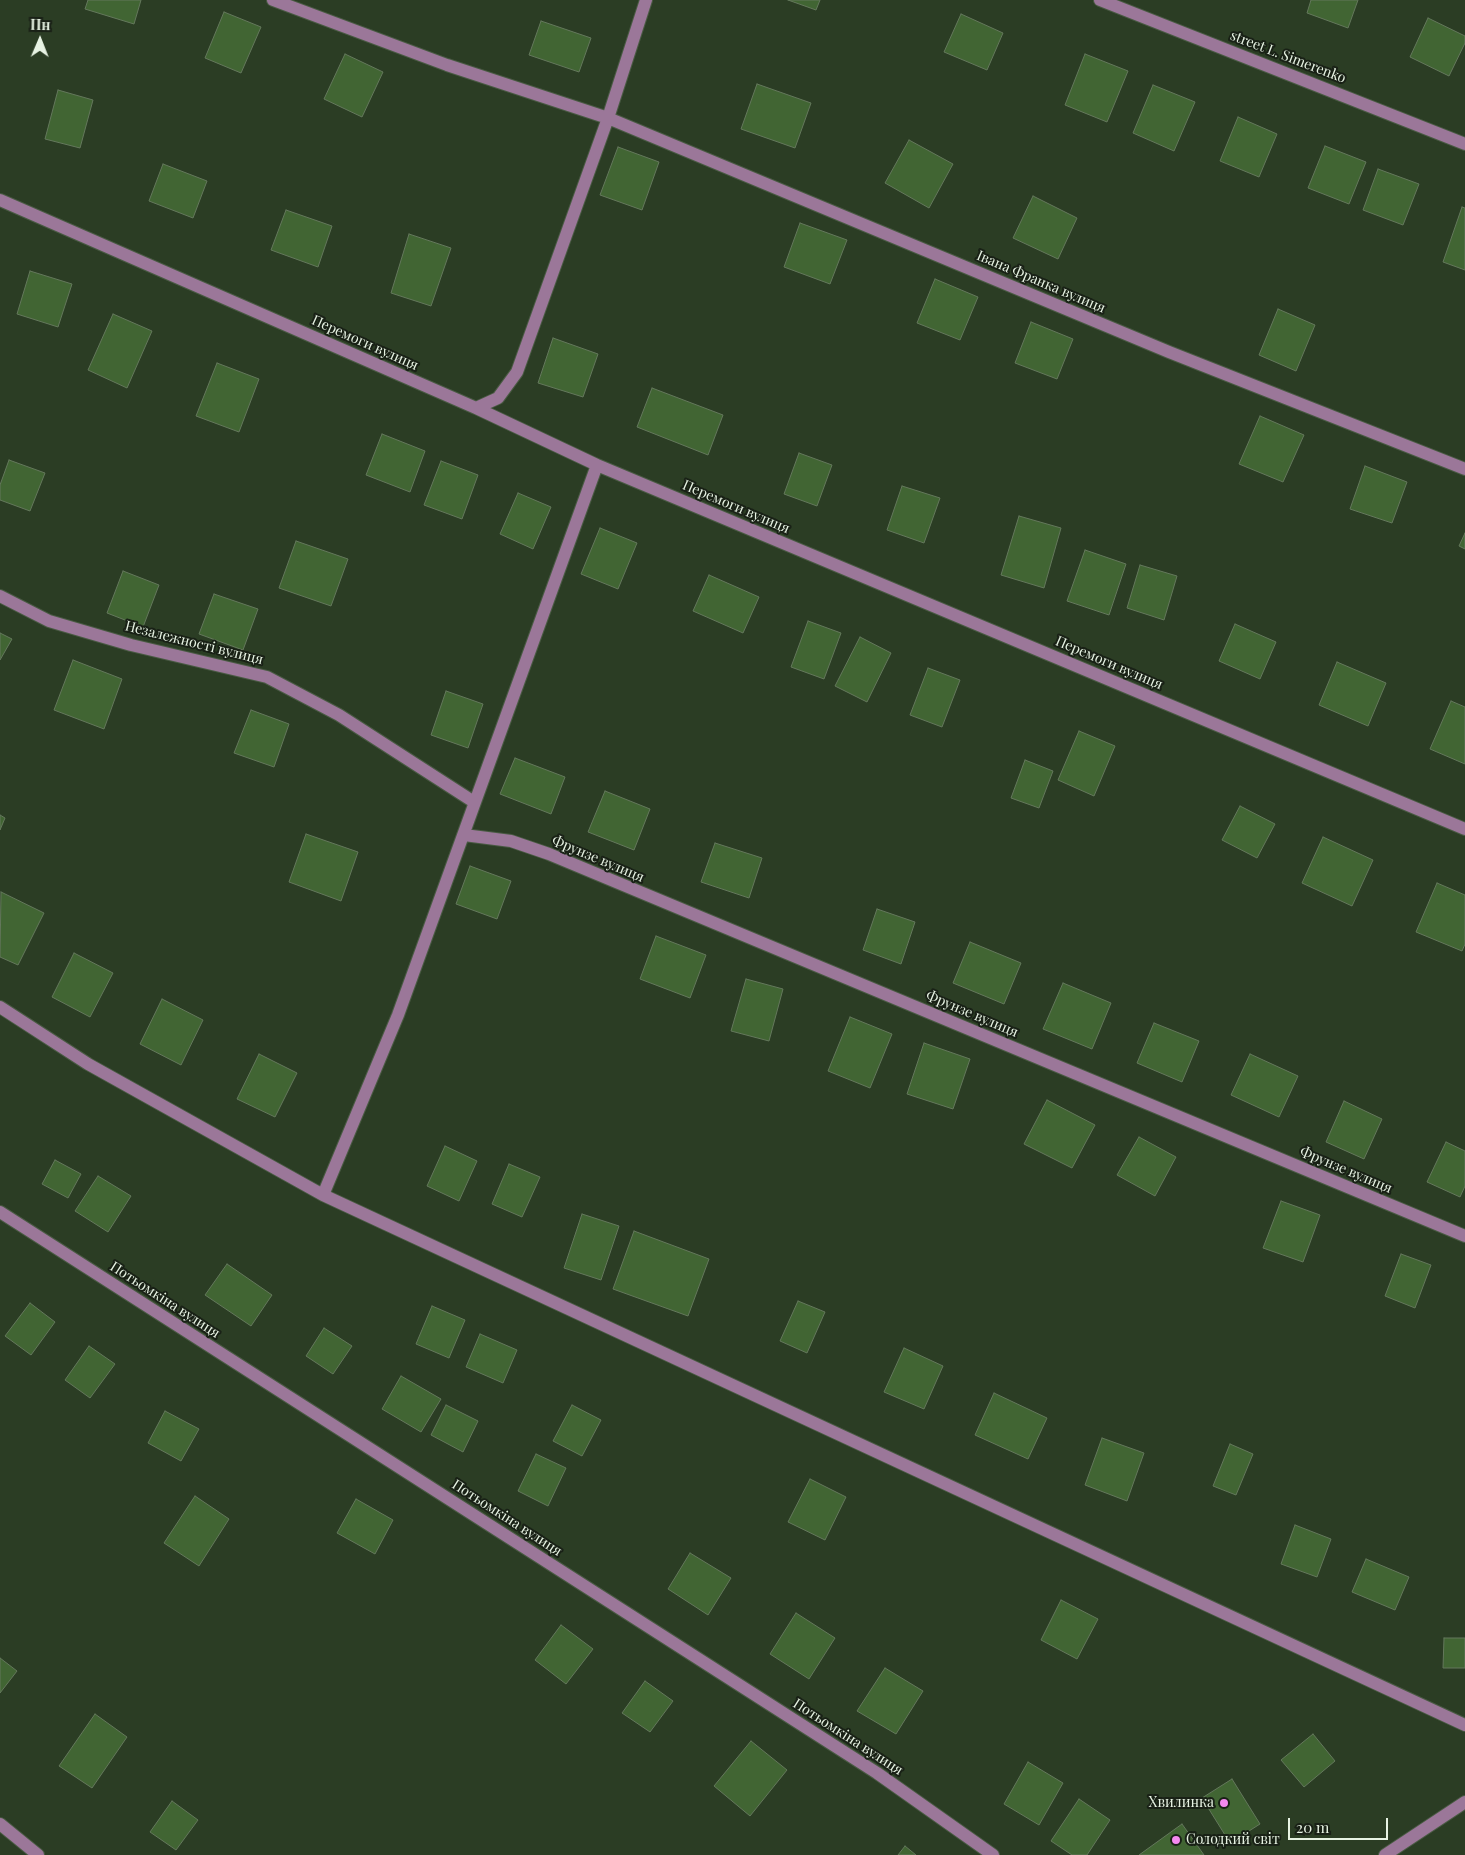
<!DOCTYPE html>
<meta charset="utf-8">
<style>
body{margin:0}
#map{position:relative;width:1465px;height:1855px;overflow:hidden;background:#2b3d24;font-family:"Playfair Display",serif}
canvas{display:block}
.north{position:absolute;left:15px;top:15px;width:50px;height:50px;-webkit-text-stroke:4px #192116;paint-order:stroke;rotate:1deg;font-size:14px;font-weight:700;line-height:20px;text-align:center;color:#e7f3e3}
.north::after{content:'';display:block;margin:auto;width:18px;height:22px;background:#e7f3e3;clip-path:polygon(50% 0,100% 100%,50% 72%,0 100%)}
.scale{position:absolute;left:1288px;top:1818px;width:100px;height:22px;box-sizing:border-box;border:2px solid #e7f3e3;border-top:0;padding-left:6px;font-size:15px;line-height:18px;white-space:nowrap;color:#e7f3e3;-webkit-text-stroke:4px #192116;paint-order:stroke}
</style>
<div id="map">
<canvas width="1465" height="1855"></canvas>
<div class="north">Пн</div>
<div class="scale">20 m</div>
</div>
<script>
const context = document.querySelector('canvas').getContext('2d');
context.lineJoin = 'round';
function fillPath(path, color) { context.fillStyle = color; context.fill(path, 'evenodd'); }
const poly = rows => new Path2D(rows.map(r => 'M' + r).join(''));
function strokePath(path, color, width, dash) { context.strokeStyle = color; context.lineWidth = width; context.lineCap = dash ? 'butt' : 'round'; context.setLineDash(dash || []); context.stroke(path); }
function write(font, color, halo, rows, align = 'center') {
  context.font = font + ' "Playfair Display",serif'; context.lineWidth = 4; context.setLineDash([]); context.textBaseline = 'middle'; context.strokeStyle = halo; context.fillStyle = color; for (const [text, x, y, turn = 0] of rows) {
    context.save(); context.translate(x, y); context.rotate((+turn || 0) * Math.PI / 180); context.textAlign = isNaN(turn) ? turn : align; if (halo) context.strokeText(text, 0, 0); context.fillText(text, 0, 0); context.restore();
  }
}
const building = poly([
 [88,0,141,0,134,24,85,9,88,0],
 [788,0,820,0,816,10,788,0],
 [1311,0,1358,0,1348,28,1307,13,1311,0],
 [224,12,261,27,241,73,205,58,224,12],
 [961,14,1003,33,987,70,944,52,961,14],
 [1428,18,1465,36,1465,43,1449,76,1410,57,1428,18],
 [541,21,591,38,579,72,529,55,541,21],
 [345,54,383,72,362,117,324,99,345,54],
 [1085,54,1128,71,1107,122,1065,105,1085,54],
 [757,84,811,103,795,148,741,129,757,84],
 [1153,85,1195,102,1174,151,1133,133,1153,85],
 [58,90,93,100,80,148,45,139,58,90],
 [1238,117,1277,134,1259,177,1220,161,1238,117],
 [909,140,953,164,929,208,885,183,909,140],
 [1325,146,1366,162,1349,204,1308,188,1325,146],
 [618,147,659,162,642,210,600,195,618,147],
 [163,164,207,181,193,218,149,201,163,164],
 [1378,169,1419,184,1403,225,1363,210,1378,169],
 [1033,196,1077,218,1058,259,1013,238,1033,196],
 [1462,207,1465,208,1465,270,1443,262,1462,207],
 [286,210,332,226,318,267,271,250,286,210],
 [800,223,847,240,830,284,784,267,800,223],
 [409,234,451,248,431,306,391,293,409,234],
 [30,271,72,284,58,327,17,314,30,271],
 [935,279,978,297,960,340,917,323,935,279],
 [1278,309,1315,325,1296,371,1259,355,1278,309],
 [113,314,152,331,127,388,88,370,113,314],
 [1031,322,1073,339,1057,379,1015,363,1031,322],
 [553,338,598,354,583,397,538,383,553,338],
 [217,363,259,379,239,432,196,416,217,363],
 [652,388,723,415,708,455,637,427,652,388],
 [1260,416,1304,435,1283,482,1239,464,1260,416],
 [382,434,425,451,410,492,366,475,382,434],
 [799,453,832,465,817,506,784,494,799,453],
 [9,460,45,473,30,511,0,500,0,485,9,460],
 [441,461,478,475,462,519,424,505,441,461],
 [1365,466,1407,482,1392,523,1350,509,1365,466],
 [902,486,940,498,924,543,887,530,902,486],
 [518,493,551,507,533,549,500,534,518,493],
 [1019,516,1061,528,1044,588,1001,575,1019,516],
 [600,528,637,543,618,589,581,574,600,528],
 [1465,533,1465,549,1459,546,1465,533],
 [296,541,348,559,331,606,279,588,296,541],
 [1085,550,1126,564,1109,615,1067,601,1085,550],
 [1140,565,1177,576,1164,620,1127,608,1140,565],
 [123,571,159,585,143,627,107,613,123,571],
 [709,575,759,597,743,633,693,611,709,575],
 [214,594,258,609,243,650,199,634,214,594],
 [808,621,841,633,824,679,791,667,808,621],
 [1235,624,1276,642,1260,679,1219,661,1235,624],
 [0,633,12,639,0,660,0,633],
 [860,637,891,653,867,702,835,686,860,637],
 [73,660,122,679,104,729,54,710,73,660],
 [1337,662,1386,683,1368,726,1319,705,1337,662],
 [928,668,960,680,942,727,910,715,928,668],
 [446,691,483,704,468,748,431,735,446,691],
 [1451,701,1465,707,1465,764,1430,749,1451,701],
 [251,710,289,724,274,767,234,753,251,710],
 [1079,731,1115,746,1094,796,1058,780,1079,731],
 [515,758,565,777,551,814,500,794,515,758],
 [1025,760,1053,771,1039,808,1011,798,1025,760],
 [605,791,650,809,634,850,588,832,605,791],
 [1240,806,1275,824,1257,858,1222,840,1240,806],
 [0,815,5,818,0,830,0,815],
 [306,834,358,852,341,901,289,882,306,834],
 [1323,837,1373,860,1352,906,1302,883,1323,837],
 [715,843,762,858,749,898,701,882,715,843],
 [470,866,511,881,497,919,456,904,470,866],
 [1437,883,1465,895,1465,944,1462,951,1416,932,1437,883],
 [1,892,44,913,18,965,0,957,1,892],
 [877,909,915,922,901,964,863,950,877,909],
 [656,936,706,955,690,998,640,979,656,936],
 [970,942,1021,963,1004,1004,953,983,970,942],
 [74,953,113,973,90,1017,52,997,74,953],
 [746,979,783,989,769,1041,731,1031,746,979],
 [1063,983,1111,1003,1092,1049,1043,1029,1063,983],
 [162,999,203,1020,181,1065,140,1044,162,999],
 [850,1017,892,1034,870,1088,828,1071,850,1017],
 [1154,1023,1199,1041,1182,1082,1137,1063,1154,1023],
 [924,1043,970,1059,953,1109,907,1094,924,1043],
 [259,1054,297,1073,275,1117,237,1099,259,1054],
 [1250,1054,1298,1076,1279,1117,1231,1095,1250,1054],
 [1047,1100,1095,1125,1072,1168,1024,1144,1047,1100],
 [1344,1101,1382,1119,1364,1159,1326,1142,1344,1101],
 [1139,1137,1176,1157,1155,1196,1117,1175,1139,1137],
 [1446,1142,1465,1151,1465,1186,1460,1197,1427,1182,1446,1142],
 [445,1146,477,1161,459,1201,427,1186,445,1146],
 [55,1160,81,1174,68,1198,42,1184,55,1160],
 [509,1164,540,1177,522,1217,492,1204,509,1164],
 [98,1176,131,1196,108,1232,75,1211,98,1176],
 [1281,1201,1320,1215,1303,1262,1263,1248,1281,1201],
 [582,1214,619,1226,601,1280,564,1268,582,1214],
 [634,1231,709,1259,688,1316,613,1289,634,1231],
 [1401,1254,1431,1265,1415,1308,1385,1296,1401,1254],
 [227,1264,272,1295,251,1326,205,1295,227,1264],
 [798,1301,825,1312,807,1353,780,1341,798,1301],
 [30,1303,55,1322,31,1355,5,1336,30,1303],
 [432,1306,465,1320,449,1358,416,1344,432,1306],
 [324,1328,352,1346,333,1374,306,1356,324,1328],
 [480,1334,517,1350,503,1383,466,1367,480,1334],
 [89,1346,115,1364,90,1398,65,1380,89,1346],
 [904,1348,943,1366,924,1409,884,1392,904,1348],
 [401,1376,441,1399,421,1432,382,1409,401,1376],
 [994,1393,1047,1418,1028,1459,975,1435,994,1393],
 [446,1405,478,1421,463,1452,431,1435,446,1405],
 [572,1405,601,1420,582,1456,553,1441,572,1405],
 [165,1411,199,1429,181,1461,148,1443,165,1411],
 [1102,1438,1144,1453,1127,1501,1085,1485,1102,1438],
 [1230,1444,1253,1454,1236,1495,1213,1486,1230,1444],
 [536,1454,566,1468,548,1506,518,1491,536,1454],
 [810,1479,846,1497,825,1540,788,1522,810,1479],
 [195,1496,229,1519,199,1566,164,1543,195,1496],
 [356,1499,393,1520,375,1554,337,1533,356,1499],
 [1295,1525,1331,1539,1317,1577,1281,1564,1295,1525],
 [690,1553,731,1578,708,1615,668,1589,690,1553],
 [1366,1559,1409,1577,1395,1610,1352,1592,1366,1559],
 [1061,1600,1098,1619,1077,1659,1041,1640,1061,1600],
 [796,1613,835,1638,809,1679,770,1654,796,1613],
 [561,1625,593,1649,566,1684,535,1660,561,1625],
 [1444,1638,1465,1638,1465,1668,1443,1668,1444,1638],
 [0,1658,17,1671,0,1693,0,1658],
 [885,1668,923,1691,896,1734,857,1711,885,1668],
 [645,1681,673,1701,650,1732,622,1713,645,1681],
 [95,1714,127,1737,92,1788,59,1766,95,1714],
 [1313,1734,1335,1761,1304,1787,1281,1760,1313,1734],
 [751,1741,787,1770,750,1816,714,1786,751,1741],
 [1028,1762,1063,1783,1039,1825,1004,1804,1028,1762],
 [1232,1779,1260,1824,1230,1843,1202,1798,1232,1779],
 [1079,1799,1110,1820,1087,1855,1072,1855,1051,1841,1079,1799],
 [172,1801,198,1820,176,1850,150,1832,172,1801],
 [1182,1824,1204,1855,1139,1855,1182,1824],
 [905,1846,916,1855,898,1855,905,1846]
]);
fillPath(building, '#416533');
strokePath(building, '#64785c', 1);
const minor = poly([
 [273,0,447,65,608,118,1169,352,1465,469],
 [1100,0,1465,144],
 [0,200,476,408,597,465,1465,829],
 [476,408,498,398,517,372,608,118,646,0],
 [0,596,49,621,131,645,267,677,339,715,474,802],
 [464,835,511,841,549,854,1465,1236],
 [0,1007,88,1064,323,1195,1465,1725],
 [323,1195,398,1015,597,465],
 [0,1212,877,1773,993,1855],
 [0,1824,38,1855],
 [1385,1855,1465,1802]
]);
strokePath(minor, '#495a43', 14);
strokePath(minor, '#9b7799', 12);
for (const [x, y, r, color] of [
 [1224,1803,5,"#f489ef"],
 [1176,1840,5,"#f489ef"]
]) { const dot = new Path2D(); dot.arc(x, y, r, 0, 2 * Math.PI); context.fillStyle = color; context.fill(dot); strokePath(dot, '#192116', 2); }
write('14px', '#e7f3e3', '#192116', [
 ["street L. Simerenko",1288,57,21],
 ["Івана Франка вулиця",1041,282,23],
 ["Перемоги вулиця",365,343,24],
 ["Перемоги вулиця",736,507,23],
 ["Незалежності вулиця",194,643,14],
 ["Перемоги вулиця",1109,663,23],
 ["Фрунзе вулиця",598,859,23],
 ["Фрунзе вулиця",972,1014,23],
 ["Фрунзе вулиця",1346,1170,23],
 ["Потьомкіна вулиця",165,1300,33],
 ["Потьомкіна вулиця",507,1518,33],
 ["Потьомкіна вулиця",848,1737,33]
]);
write('14px', '#e7f3e3', '#192116', [
 ["Хвилинка",1214,1803],
 ["Солодкий світ",1186,1840,"left"]
], 'right');
</script>
